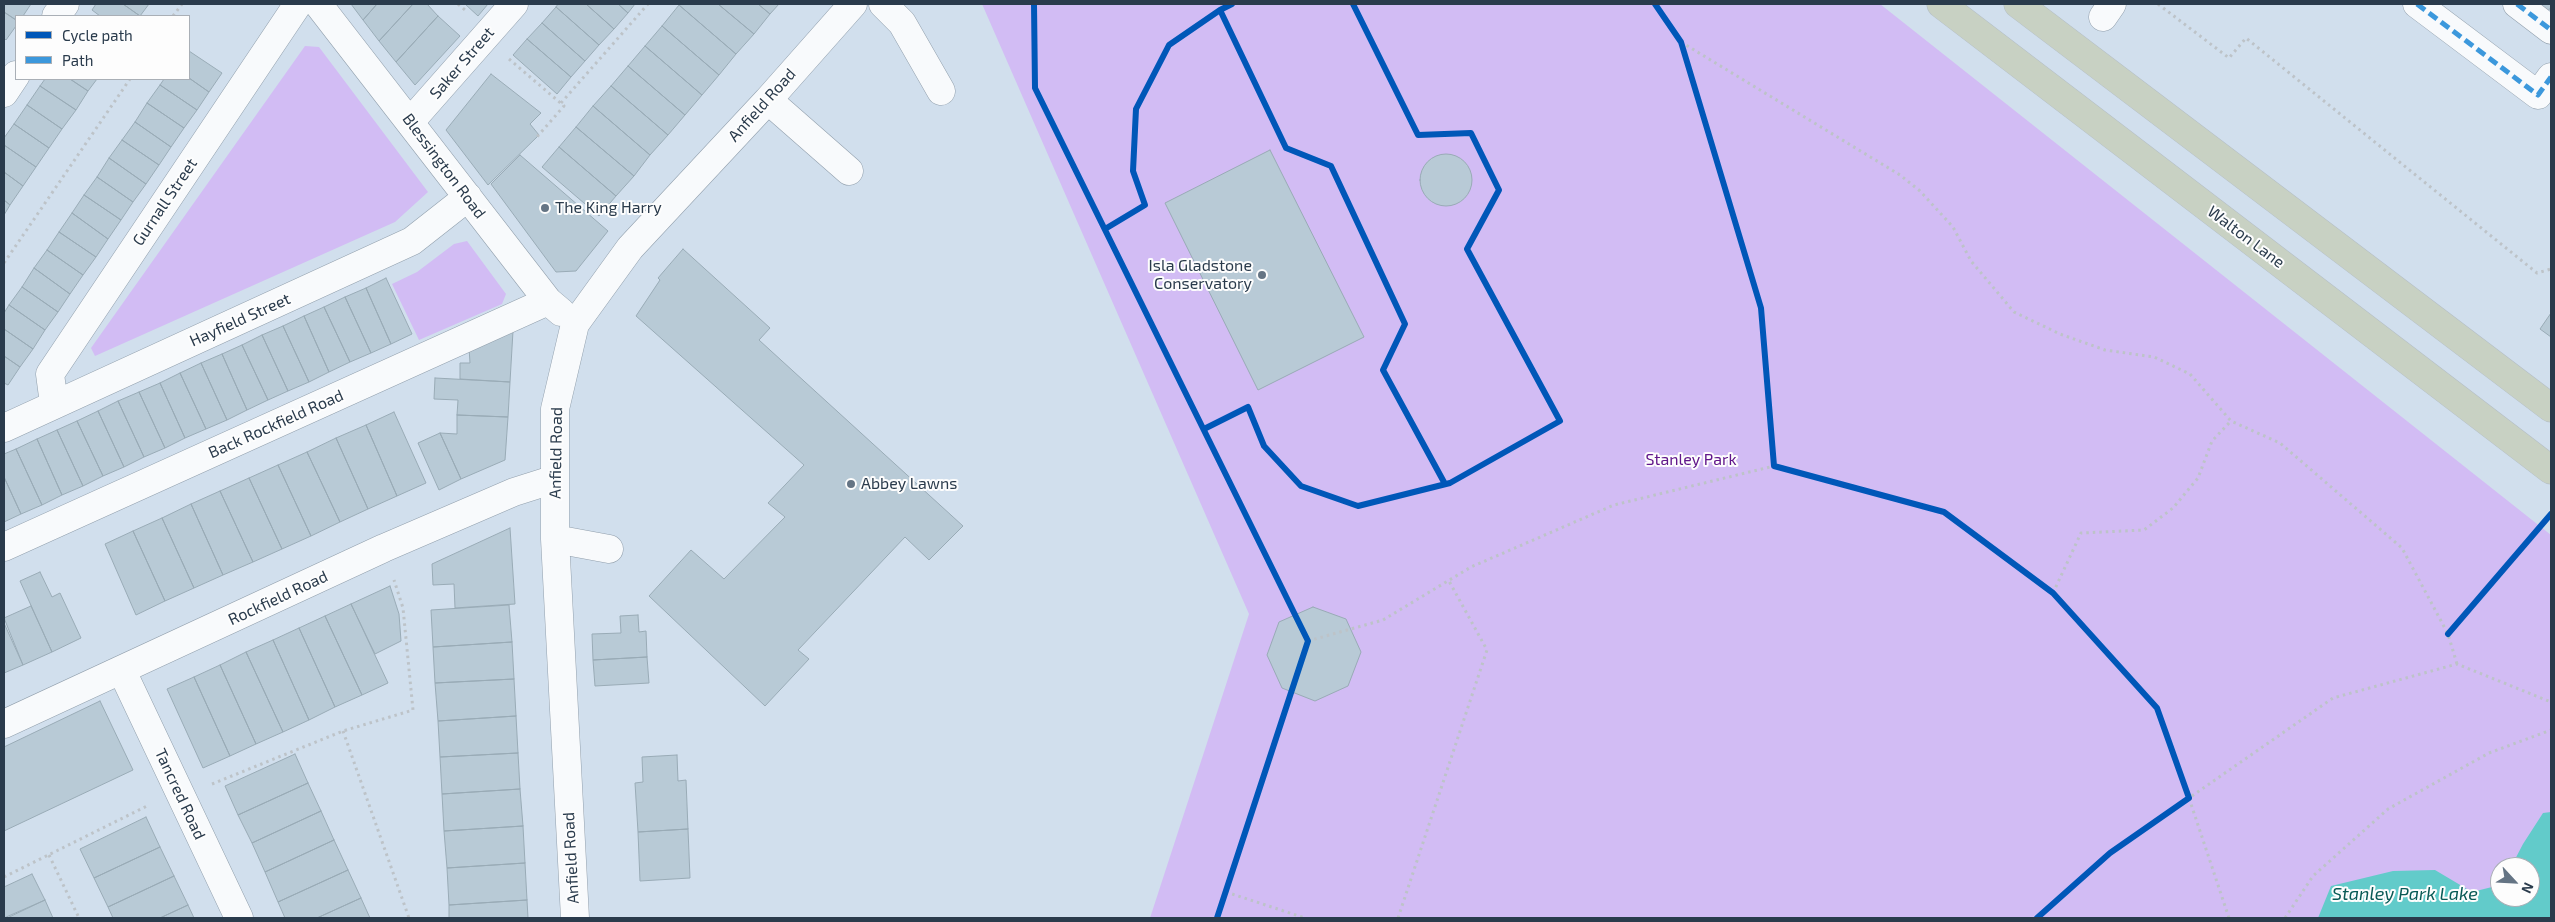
<!DOCTYPE html>
<style>
body{margin:0}
#map{position:relative;width:2555px;height:922px;overflow:hidden;background:#d1dfed;font-family:"Exo 2",sans-serif}
canvas{display:block}
.frame{position:absolute;inset:0;border:5px solid #2a3b4c;pointer-events:none}
.legend{position:absolute;left:15px;top:15px;width:175px;height:65px;box-sizing:border-box;background:#fdfdfd;border:1px solid #a9afb6;margin:0;padding:6px 9px;list-style:none;font-size:15px;color:#2a3b4c}
.legend li{display:flex;align-items:center;gap:10px;height:25px}
.legend b{width:25px;border:1px solid #a9afb6}
.north{position:absolute;left:2490px;top:857px;width:50px;height:50px;box-sizing:border-box;background:#fdfdfd;border:1px solid #a9afb6;border-radius:50%;rotate:115deg;font-size:14px;font-weight:700;line-height:20px;text-align:center;color:#2a3b4c}
.north::after{content:'';display:block;margin:auto;width:18px;height:22px;background:#647484;clip-path:polygon(50% 0,100% 100%,50% 72%,0 100%)}
</style>
<div id="map">
<canvas width="2555" height="922"></canvas>
<div class="frame"></div>
<ul class="legend">
<li><b style="height:6px;background:#0057b8"></b>Cycle path</li>
<li><b style="height:6px;background:#3c98dc"></b>Path</li>
</ul>
<div class="north">N</div>
</div>
<script>
const context = document.querySelector('canvas').getContext('2d');
context.lineJoin = 'round';
function fillPath(path, color) { context.fillStyle = color; context.fill(path, 'evenodd'); }
const poly = rows => new Path2D(rows.map(r => 'M' + r).join(''));
function strokePath(path, color, width, dash) { context.strokeStyle = color; context.lineWidth = width; context.lineCap = dash ? 'butt' : 'round'; context.setLineDash(dash || []); context.stroke(path); }
function write(font, color, halo, rows, align = 'center') {
  context.font = font + ' "Exo 2",sans-serif'; context.lineWidth = 4; context.setLineDash([]); context.textBaseline = 'middle'; context.strokeStyle = halo; context.fillStyle = color; for (const [text, x, y, turn = 0] of rows) {
    context.save(); context.translate(x, y); context.rotate((+turn || 0) * Math.PI / 180); context.textAlign = isNaN(turn) ? turn : align; if (halo) context.strokeText(text, 0, 0); context.fillText(text, 0, 0); context.restore();
  }
}
fillPath(poly([
 [982,4,1880,4,2551,535,2551,918,1150,918,1249,614],
 [2500,867,2530,867,2530,897,2500,897],
 [305,46,319,47,428,192,395,222,95,356,91,348],
 [467,241,506,294,502,304,419,340,392,284,417,272,454,244]
]), '#d2bcf4');
fillPath(poly([
 [2551,812,2551,918,2318,918,2331,886,2393,871,2435,870,2472,892,2500,885,2500,897,2530,897,2530,867,2511,867,2523,844,2543,813]
]), '#62cbca');
const building = poly([
 [4,4,31,4,23,16,16,16,16,20,4,12,4,4],
 [96,4,123,4,140,16,100,16,92,10,96,4],
 [123,4,149,4,140,16,123,4],
 [351,4,377,4,363,20,351,4],
 [377,4,413,4,379,41,363,20,377,4],
 [413,4,427,4,438,16,396,62,379,41,413,4],
 [465,4,488,4,478,16,465,4],
 [558,4,586,4,614,29,599,45,556,7,558,4],
 [586,4,618,4,628,13,614,29,586,4],
 [618,4,635,4,628,13,618,4],
 [680,4,718,4,754,34,736,54,679,5,680,4],
 [718,4,758,4,770,14,754,34,718,4],
 [758,4,779,4,770,14,758,4],
 [2535,4,2551,4,2551,7,2543,18,2535,4],
 [679,5,736,54,719,75,662,26,679,5],
 [556,7,599,45,585,61,542,23,556,7],
 [4,12,16,20,16,26,6,40,4,38,4,12],
 [438,16,460,36,415,85,396,62,438,16],
 [542,23,585,61,571,77,527,39,542,23],
 [662,26,719,75,702,95,645,46,662,26],
 [527,39,571,77,557,94,513,55,527,39],
 [645,46,702,95,685,115,628,66,645,46],
 [189,51,222,73,209,92,189,78,189,51],
 [628,66,685,115,668,135,611,86,628,66],
 [491,74,541,113,530,124,539,135,488,185,446,130,491,74],
 [189,78,209,92,197,110,160,85,164,79,189,78],
 [45,79,70,79,88,91,76,110,40,86,45,79],
 [70,79,97,79,88,91,70,79],
 [160,85,197,110,184,128,147,103,160,85],
 [40,86,76,110,62,129,27,105,40,86],
 [611,86,668,135,650,155,593,106,611,86],
 [147,103,184,128,171,147,135,122,147,103],
 [27,105,62,129,49,148,14,124,27,105],
 [593,106,650,155,634,176,576,127,593,106],
 [135,122,171,147,159,165,122,140,135,122],
 [14,124,49,148,36,167,4,145,4,138,14,124],
 [576,127,634,176,616,196,559,147,576,127],
 [122,140,159,165,146,184,109,158,122,140],
 [4,145,36,167,23,186,4,172,4,145],
 [559,147,616,196,599,216,542,167,559,147],
 [1270,150,1364,337,1258,390,1165,203,1270,150],
 '1420 180a26 26 0 1 1 52 0a26 26 0 1 1-52 0Z',
 [520,155,608,231,576,271,556,272,491,184,520,155],
 [109,158,146,184,133,202,97,177,109,158],
 [4,172,23,186,10,205,4,200,4,172],
 [97,177,133,202,121,220,84,195,97,177],
 [84,195,121,220,108,239,72,213,84,195],
 [4,200,10,205,4,215,4,200],
 [72,213,108,239,96,257,59,232,72,213],
 [59,232,96,257,83,275,47,250,59,232],
 [683,249,770,328,759,340,963,526,929,560,905,537,798,650,809,659,765,706,649,596,691,550,724,579,785,517,768,503,804,465,636,316,660,280,658,278,683,249],
 [47,250,83,275,70,294,34,268,47,250],
 [34,268,70,294,58,312,22,287,34,268],
 [386,278,412,334,391,344,366,288,386,278],
 [22,287,58,312,45,330,9,305,22,287],
 [366,288,391,344,371,353,345,297,366,288],
 [345,297,371,353,350,362,324,307,345,297],
 [9,305,45,330,33,349,4,329,4,313,9,305],
 [324,307,350,362,329,372,304,316,324,307],
 [2551,313,2551,337,2540,329,2551,313],
 [304,316,329,372,309,382,283,326,304,316],
 [283,326,309,382,288,391,262,335,283,326],
 [4,329,33,349,20,367,4,356,4,329],
 [513,331,510,382,460,379,460,363,470,363,469,348,513,331],
 [262,335,288,391,268,400,242,345,262,335],
 [242,345,268,400,247,410,222,354,242,345],
 [222,354,247,410,227,420,201,363,222,354],
 [4,356,20,367,8,385,4,383,4,356],
 [201,363,227,420,206,429,180,373,201,363],
 [180,373,206,429,185,438,160,383,180,373],
 [435,378,510,382,508,417,457,415,458,400,434,399,435,378],
 [160,383,185,438,165,448,139,392,160,383],
 [139,392,165,448,144,457,118,401,139,392],
 [118,401,144,457,124,467,98,411,118,401],
 [98,411,124,467,103,476,77,421,98,411],
 [394,412,426,483,397,496,366,425,394,412],
 [457,415,508,417,505,460,461,479,440,433,457,434,457,415],
 [77,421,103,476,83,486,57,430,77,421],
 [366,425,397,496,368,509,336,438,366,425],
 [57,430,83,486,62,495,37,439,57,430],
 [440,433,461,479,439,490,418,443,440,433],
 [336,438,368,509,340,522,307,452,336,438],
 [37,439,62,495,42,505,16,449,37,439],
 [16,449,42,505,21,514,4,477,4,454,16,449],
 [307,452,340,522,311,536,278,465,307,452],
 [278,465,311,536,282,549,249,478,278,465],
 [4,477,21,514,4,522,4,477],
 [249,478,282,549,253,562,220,491,249,478],
 [220,491,253,562,223,575,191,504,220,491],
 [191,504,223,575,194,588,162,518,191,504],
 [162,518,194,588,165,601,133,531,162,518],
 [510,528,515,604,455,608,454,584,433,585,432,564,510,528],
 [133,531,165,601,136,615,105,544,133,531],
 [40,572,52,597,60,593,81,638,52,652,20,581,40,572],
 [390,586,399,614,401,641,375,654,351,604,390,586],
 [351,604,388,683,362,695,325,616,351,604],
 [509,605,512,642,433,647,431,610,509,605],
 [31,606,52,652,23,665,4,618,31,606],
 [1313,607,1346,619,1361,652,1348,686,1315,701,1282,688,1267,655,1279,622,1313,607],
 [638,615,639,632,646,631,647,657,593,660,592,634,621,633,620,616,638,615],
 [325,616,362,695,335,707,299,628,325,616],
 [4,623,23,665,4,673,4,623],
 [299,628,335,707,309,720,273,640,299,628],
 [273,640,309,720,283,732,246,652,273,640],
 [512,642,514,679,435,683,433,647,512,642],
 [246,652,283,732,256,744,220,665,246,652],
 [647,657,649,683,595,686,593,660,647,657],
 [220,665,256,744,230,756,194,677,220,665],
 [194,677,230,756,203,768,167,689,194,677],
 [514,679,516,716,438,721,435,683,514,679],
 [100,701,133,770,4,831,4,747,100,701],
 [516,716,518,753,440,757,438,721,516,716],
 [518,753,520,789,442,794,440,757,518,753],
 [295,754,308,783,238,815,225,786,295,754],
 [677,755,678,781,686,780,688,829,638,832,635,783,643,782,642,757,677,755],
 [308,783,321,811,252,843,238,815,308,783],
 [520,789,523,826,444,831,442,794,520,789],
 [321,811,334,840,265,872,252,843,321,811],
 [146,817,160,847,94,878,80,849,146,817],
 [523,826,525,863,447,868,444,831,523,826],
 [688,829,690,878,640,881,638,832,688,829],
 [334,840,348,870,278,902,265,872,334,840],
 [160,847,174,876,108,907,94,878,160,847],
 [525,863,527,900,449,905,447,868,525,863],
 [348,870,361,898,317,918,285,918,278,902,348,870],
 [32,874,45,900,4,918,4,887,32,874],
 [174,876,188,905,160,918,113,918,108,907,174,876],
 [361,898,370,918,317,918,361,898],
 [45,900,53,918,7,918,45,900],
 [527,900,528,918,449,918,449,905,527,900],
 [188,905,194,918,160,918,188,905]
]);
fillPath(building, '#b8cad6');
strokePath(building, '#99abb6', 1);
const minor = poly([
 [318,4,548,301,561,312],
 [883,4,902,23,941,91],
 [2417,4,2538,95,2551,77],
 [2517,4,2551,30],
 [56,16,65,4],
 [2103,17,2112,4],
 [4,93,16,75],
 [768,100,849,171],
 [410,122,514,4],
 [54,404,50,374,298,4],
 [4,428,412,241,468,197],
 [555,539,609,549],
 [4,547,548,301],
 [122,671,239,918],
 [4,724,384,548,514,492,555,479],
 [575,918,555,539,555,409,575,324,630,248,768,100,853,4]
]);
const highway = poly([
 [1941,4,2551,470],
 [2018,4,2551,408]
]);
strokePath(minor, '#919fac', 29);
strokePath(highway, '#b4bec7', 29);
strokePath(poly([
 [458,4,465,10],
 [2158,4,2229,58,2246,38,2537,273,2551,269],
 [173,16,182,4],
 [1681,42,1900,175,1920,191,1953,227,1971,261,2014,312,2060,334,2105,350,2154,357,2190,374,2231,421,2280,443,2402,548,2448,634,2457,664],
 [509,59,564,106,536,138],
 [561,103,648,4],
 [4,263,130,79],
 [2053,593,2081,533,2144,530,2173,508,2198,478,2212,441,2231,421],
 [1308,641,1383,620,1471,567,1614,505,1774,466],
 [343,731,409,918],
 [212,784,343,731,413,710,403,608,394,580],
 [49,855,79,918],
 [4,877,149,805],
 [1226,892,1305,918],
 [1398,918,1487,650,1449,581],
 [2229,918,2189,798,2333,698,2457,664,2551,702],
 [2285,918,2313,876,2388,809,2489,753,2551,730]
]), '#bdc3c8', 3, [2.5, 4]);
strokePath(minor, '#f8fafc', 28);
strokePath(highway, '#c8d1c3', 28);
strokePath(poly([
 [2417,4,2538,95,2551,77],
 [2517,4,2551,30]
]), '#3c98dc', 5, [10, 5]);
strokePath(poly([
 [1034,4,1035,88,1308,641,1217,918],
 [1655,4,1681,42,1761,308,1774,466,1944,512,2053,593,2157,708,2189,798,2110,853,2037,918],
 [1220,10,1286,148,1331,166,1405,324,1383,370,1445,484],
 [1105,229,1145,205,1133,171,1136,109,1169,45,1220,10,1232,4],
 [1204,429,1248,407,1264,446,1301,486,1358,506,1450,483,1560,421,1467,249,1499,190,1471,133,1418,135,1353,4],
 [2448,634,2551,514]
]), '#0057b8', 6);
for (const [x, y, r, color] of [
 [545,208,5,"#647484"],
 [1262,275,5,"#647484"],
 [851,484,5,"#647484"]
]) { const dot = new Path2D(); dot.arc(x, y, r, 0, 2 * Math.PI); context.fillStyle = color; context.fill(dot); strokePath(dot, '#fdfdfd', 2); }
write('16px', '#2a3b4c', '#fdfdfd', [
 ["Saker Street",462,63,-49],
 ["Anfield Road",762,105,-48],
 ["Blessington Road",444,166,53],
 ["Gurnall Street",165,202,-56],
 ["Walton Lane",2246,237,37],
 ["Hayfield Street",240,320,-24],
 ["Back Rockfield Road",276,424,-24],
 ["Anfield Road",556,453,-89],
 ["Rockfield Road",278,598,-25],
 ["Tancred Road",180,794,65],
 ["Anfield Road",571,858,-93]
]);
write('16px', '#2a3b4c', '#fdfdfd', [
 ["The King Harry",555,208],
 ["Isla Gladstone",1252,266,"right"],
 ["Conservatory",1252,284,"right"],
 ["Abbey Lawns",861,484]
], 'left');
write('16px', '#61168a', '#fdfdfd', [
 ["Stanley Park",1691,460]
]);
write('italic 18px', '#095a56', '#fdfdfd', [
 ["Stanley Park Lake",2405,894]
]);
</script>
